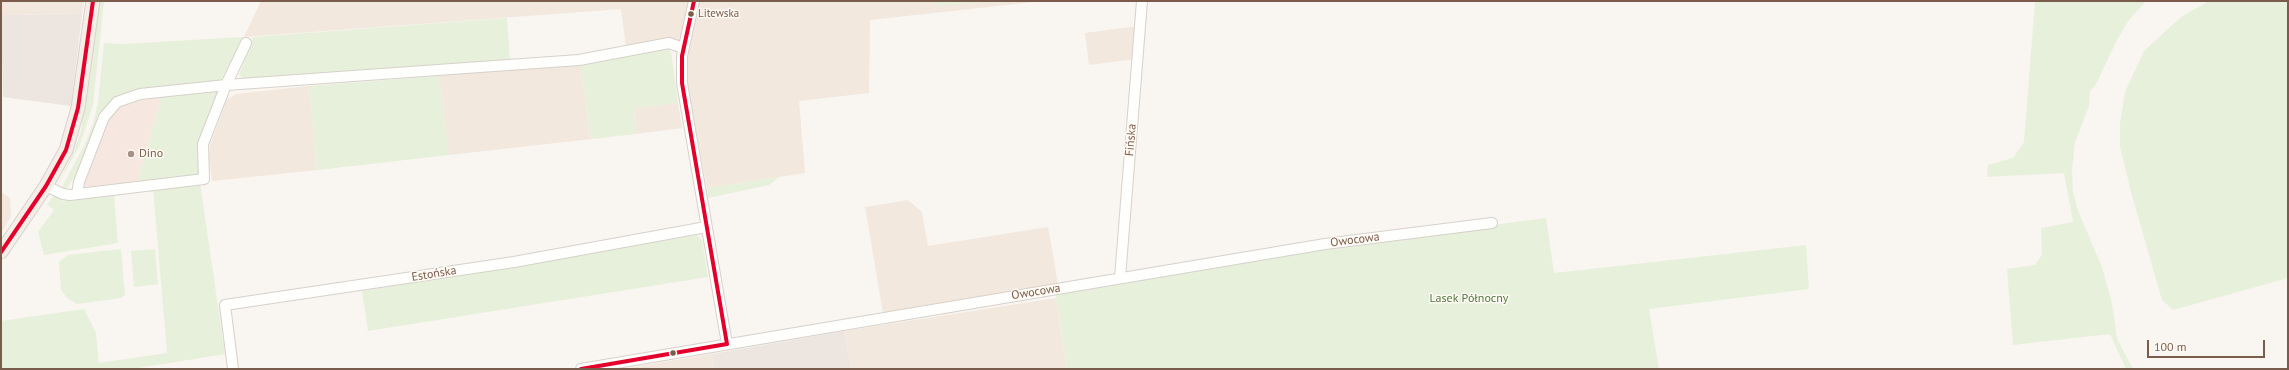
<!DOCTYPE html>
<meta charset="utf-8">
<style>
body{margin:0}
#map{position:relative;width:2289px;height:370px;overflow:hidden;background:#f9f5f0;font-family:"PT Sans",sans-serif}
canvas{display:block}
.frame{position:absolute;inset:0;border:2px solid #7a5c4d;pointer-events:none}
.scale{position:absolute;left:2147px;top:340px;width:118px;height:18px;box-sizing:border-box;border:2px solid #7a5c4d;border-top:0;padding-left:5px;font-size:12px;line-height:14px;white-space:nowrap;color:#7a5c4d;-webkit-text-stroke:3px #fffaf3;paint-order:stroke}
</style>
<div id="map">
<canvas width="2289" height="370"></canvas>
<div class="frame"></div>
<div class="scale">100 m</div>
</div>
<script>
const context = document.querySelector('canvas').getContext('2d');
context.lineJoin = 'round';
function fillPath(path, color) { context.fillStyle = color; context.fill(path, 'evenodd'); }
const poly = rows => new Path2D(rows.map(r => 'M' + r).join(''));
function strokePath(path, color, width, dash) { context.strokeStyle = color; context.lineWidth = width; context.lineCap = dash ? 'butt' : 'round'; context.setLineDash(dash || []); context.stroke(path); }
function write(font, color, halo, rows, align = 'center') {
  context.font = font + ' "PT Sans",sans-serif'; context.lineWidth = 3; context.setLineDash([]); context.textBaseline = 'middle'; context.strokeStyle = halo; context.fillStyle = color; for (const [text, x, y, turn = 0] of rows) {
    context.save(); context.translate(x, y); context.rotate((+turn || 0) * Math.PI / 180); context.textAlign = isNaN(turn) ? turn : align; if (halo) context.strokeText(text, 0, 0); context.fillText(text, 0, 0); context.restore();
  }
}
fillPath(poly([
 [1,1,84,1,82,14,1,15],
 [261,1,1043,1,870,20,869,93,799,101,805,173,707,188,685,72,690,46,670,39,626,46,621,9,244,37],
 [1138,26,1135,59,1089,65,1085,33],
 [580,62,591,139,449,155,439,76],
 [309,86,317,170,212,181,209,157,210,145,227,100,236,94],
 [678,103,682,128,636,134,634,108],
 [1,192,10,198,11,217,1,233],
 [908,200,922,212,928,246,1048,227,1058,284,883,313,865,207],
 [1056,298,1067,369,851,369,844,331],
 [712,354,714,369,621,369]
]), '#f2e8de');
fillPath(poly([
 [162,96,137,182,85,189,81,183,88,173,97,149,108,111,116,105]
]), '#f6e8e1');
fillPath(poly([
 [82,14,71,106,3,97,1,15],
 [844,331,851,369,714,369,712,354]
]), '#ede5e0');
fillPath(poly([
 [97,1,104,1,93,105,79,147,57,186,74,151,81,131],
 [934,1,992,1,935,6],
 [2035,1,2146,1,2129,20,2117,40,2095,86,2090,91,2089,106,2075,142,2072,171,2073,192,2078,211,2102,267,2112,303,2117,339,2133,369,2126,369,2110,334,2013,345,2007,269,2035,265,2042,255,2041,228,2073,222,2064,173,1987,177,1988,165,2013,158,2024,142],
 [2209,1,2288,1,2288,278,2173,310,2162,300,2131,192,2120,146,2120,124,2125,92,2144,51,2181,17],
 [507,18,510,59,245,80,239,75,253,37],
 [244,37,221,81,116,98,76,179,74,178,67,188,61,189,86,142,93,124,98,103,104,43,122,44],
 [667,47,671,52,678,103,634,108,636,134,591,139,580,62],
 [439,76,449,155,317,170,309,86],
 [218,90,197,147,200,176,137,182,162,96],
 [779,177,769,185,708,198,707,188],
 [200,183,225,354,132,369,1,369,1,321,84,309,96,333,99,363,167,353,153,188],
 [54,195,63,198,61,201,114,195,118,243,44,255,38,232,54,210,47,205],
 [1546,218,1554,273,1806,245,1809,289,1649,309,1659,369,1067,369,1055,290,1379,240],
 [697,235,702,240,708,277,368,331,362,291],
 [121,249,125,295,121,298,77,304,68,299,61,290,59,262,68,255],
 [155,249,158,284,134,287,131,251]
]), '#e7f0db');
const minor = poly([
 [694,1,682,56,682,83,727,344],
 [46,186,63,194,70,195,204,179,203,144,226,85,246,43],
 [77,194,79,182,104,117,117,102,140,94,226,85,579,60,669,43,683,48],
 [1120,278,1142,1],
 [233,369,225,305,514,262,706,227],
 [581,369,1325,244,1492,223]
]);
const major = poly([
 [1,252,46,186,66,150,78,108,93,1]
]);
strokePath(minor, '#d7d1cb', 12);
strokePath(major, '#dad1cc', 15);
strokePath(minor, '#fefefd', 10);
strokePath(major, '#f3eee8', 13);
strokePath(poly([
 [1,252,46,186,66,150,78,108,93,1],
 [581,369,727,344,682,83,682,56,694,1]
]), '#e4002b', 4);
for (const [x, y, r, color] of [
 [691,14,3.5,"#7a5c4d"],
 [131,154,4,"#a69286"],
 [673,353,3.5,"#7a5c4d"]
]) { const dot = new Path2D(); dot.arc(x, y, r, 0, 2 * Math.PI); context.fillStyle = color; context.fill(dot); strokePath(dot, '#fffaf3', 1.5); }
write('11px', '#7a5c4d', '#fffaf3', [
 ["Litewska",698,14]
], 'left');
write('12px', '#7a5c4d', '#fffaf3', [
 ["Fińska",1131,140,-85],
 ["Owocowa",1355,240,-7],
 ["Estońska",434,274,-9],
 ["Owocowa",1036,292,-9]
]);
write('12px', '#7a5c4d', '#fffaf3', [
 ["Dino",139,154]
], 'left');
write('12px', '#537a41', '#fffaf3', [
 ["Lasek Północny",1469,299]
]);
</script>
